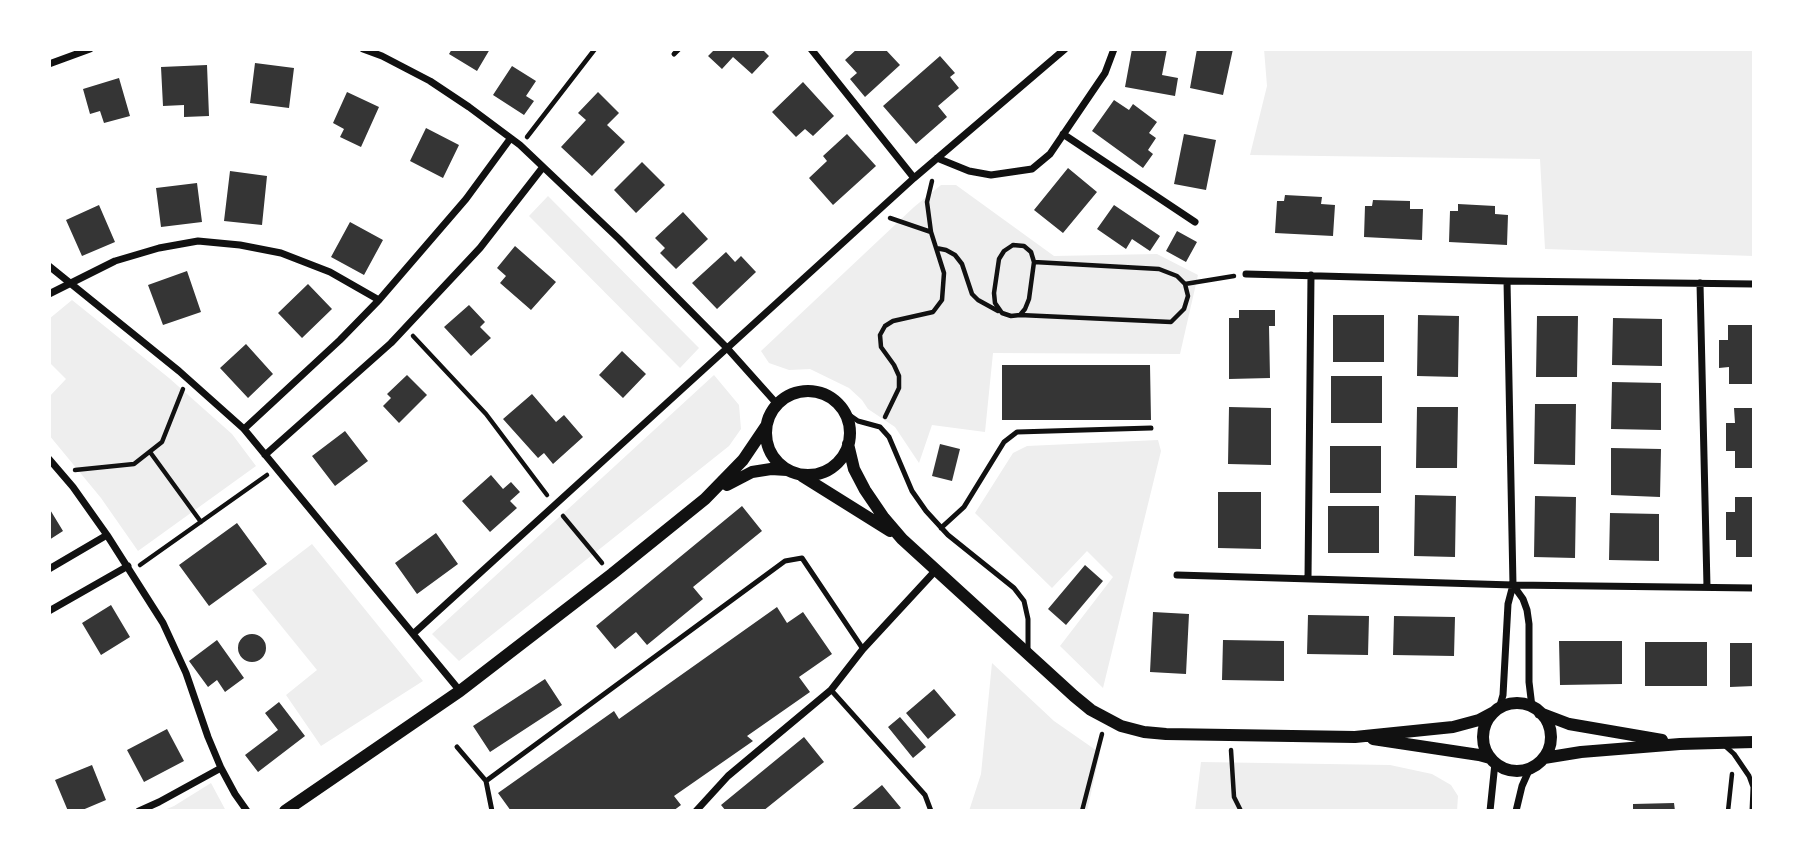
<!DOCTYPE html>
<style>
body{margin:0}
#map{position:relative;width:1803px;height:860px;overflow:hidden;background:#fff;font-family:Jost,sans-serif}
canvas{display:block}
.frame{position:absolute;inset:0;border:51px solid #fff;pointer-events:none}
</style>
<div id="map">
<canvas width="1803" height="860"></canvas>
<div class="frame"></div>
</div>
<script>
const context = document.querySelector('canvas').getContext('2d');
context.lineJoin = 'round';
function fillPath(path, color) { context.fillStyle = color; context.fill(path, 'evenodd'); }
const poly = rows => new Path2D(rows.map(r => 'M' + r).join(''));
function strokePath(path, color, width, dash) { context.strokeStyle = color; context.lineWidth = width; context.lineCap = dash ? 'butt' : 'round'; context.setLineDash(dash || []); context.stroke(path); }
fillPath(poly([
 [1264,49,1754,49,1754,256,1545,249,1540,159,1250,155,1267,86],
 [941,185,956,185,1054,256,1157,254,1198,275,1180,354,993,353,985,432,932,425,919,463,895,427,868,409,862,400,849,388,810,369,789,370,769,363,761,351,914,207],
 [548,196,699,348,680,368,529,216],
 [72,300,169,378,232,434,256,466,138,551,101,498,49,435,49,397,66,379,49,362,49,319],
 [714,375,739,405,741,429,729,446,459,661,432,634],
 [1158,440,1161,451,1103,688,1060,646,1113,577,1087,551,1052,588,975,513,1013,453,1027,446],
 [312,544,423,681,321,746,286,695,317,670,252,590],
 [992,663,1054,721,1100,753,1087,811,969,811,981,774],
 [1201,762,1390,765,1432,774,1451,785,1458,796,1457,811,1195,811],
 [211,783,226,811,162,811,174,806]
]), '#eee');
fillPath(poly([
 [452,49,490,49,477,71,449,54],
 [715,49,762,49,769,56,752,74,733,57,722,69,708,56],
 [857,49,885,49,900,65,865,97,850,79,857,73,845,60],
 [1132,49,1167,49,1162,75,1178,78,1175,96,1125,87],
 [1197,49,1233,49,1223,95,1190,88],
 [940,56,955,73,950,77,959,88,938,106,947,117,916,144,883,106],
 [255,63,294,68,289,108,250,103],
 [207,65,209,116,184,117,184,105,163,106,161,67],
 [512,66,536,81,526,96,534,101,524,115,493,95],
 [119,78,130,116,104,123,100,111,90,114,83,89],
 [803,82,834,116,813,136,805,129,796,137,772,112],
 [347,92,379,107,361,147,340,137,344,129,333,123],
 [598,92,619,113,607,125,625,142,592,176,561,147,586,120,578,113],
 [1114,100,1129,110,1133,104,1157,122,1149,133,1156,138,1148,150,1153,154,1143,168,1092,131],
 [426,128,459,145,443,178,410,161],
 [847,134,876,166,833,205,809,178,827,161,823,156],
 [1184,134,1216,140,1206,190,1174,184],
 [642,162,665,185,636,213,614,190],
 [1068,168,1097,192,1063,233,1034,210],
 [230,171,267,176,262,225,224,221],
 [197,183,202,222,161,227,156,188],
 [1285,195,1322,197,1321,204,1335,205,1333,236,1275,233,1277,201,1284,201],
 [1373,200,1410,201,1410,209,1423,209,1422,240,1364,237,1365,206,1372,206],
 [1458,204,1495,206,1495,214,1508,215,1507,245,1449,242,1450,211,1458,211],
 [99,205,115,242,82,256,66,220],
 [1114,205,1160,236,1150,251,1132,239,1126,249,1097,229],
 [683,212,708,239,676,269,660,253,665,248,655,238],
 [350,222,383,240,364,275,331,257],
 [1177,231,1197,242,1186,262,1166,251],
 [515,246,556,282,531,310,500,283,506,276,497,268],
 [726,252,735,262,741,256,756,272,717,309,692,283],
 [187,271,201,312,163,325,148,285],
 [308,284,332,309,302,338,278,313],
 [469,305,485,322,480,327,491,338,471,356,444,327],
 [1239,310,1275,310,1275,326,1269,326,1270,378,1229,379,1229,318,1239,318],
 [1333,315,1384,315,1384,362,1333,362],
 [1418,315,1459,316,1458,377,1417,376],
 [1537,316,1578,316,1577,377,1536,377],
 [1613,318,1662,319,1662,366,1612,365],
 [1728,325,1754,325,1754,384,1729,384,1729,367,1719,368,1719,340,1728,340],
 [246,344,273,374,248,398,220,368],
 [622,351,646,374,623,398,599,375],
 [1002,365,1150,365,1151,420,1002,420],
 [407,375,427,395,399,423,383,406,391,398,387,394],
 [1331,376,1382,376,1382,423,1331,423],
 [1612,382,1661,383,1661,430,1611,429],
 [532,394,556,422,564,415,583,437,553,464,544,453,538,458,503,419],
 [1535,404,1576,404,1575,465,1534,464],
 [1229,407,1271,408,1271,465,1228,464],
 [1417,407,1458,407,1457,468,1416,468],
 [1734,408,1754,408,1754,468,1735,468,1735,451,1726,451,1726,423,1735,423],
 [345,431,368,461,335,486,312,456],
 [940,444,960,449,952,481,932,476],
 [1330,446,1381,446,1381,493,1330,493],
 [1611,448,1661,449,1660,497,1611,495],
 [491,475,503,489,511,482,520,492,510,501,517,508,490,532,462,501],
 [1218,492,1261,492,1261,549,1218,548],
 [1415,495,1456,496,1455,557,1414,556],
 [1535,496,1576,497,1575,558,1534,557],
 [1735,497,1754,497,1754,557,1736,557,1736,540,1726,540,1726,512,1735,512],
 [742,506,762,531,693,587,703,599,647,645,636,632,615,649,596,626],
 [1328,506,1379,506,1379,553,1328,553],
 [49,508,63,531,49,540],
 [1610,513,1659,514,1659,561,1609,560],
 [237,523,267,564,209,606,179,565],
 [436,533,458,564,417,594,395,563],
 [1085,565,1103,581,1066,625,1048,609],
 [111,605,130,637,101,655,82,623],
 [777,607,787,623,803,612,832,654,799,677,810,692,747,736,753,741,674,796,681,805,673,811,511,811,498,793,614,711,619,719],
 [1153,612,1189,614,1186,674,1150,672],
 [1308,615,1369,616,1368,655,1307,654],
 [1394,616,1455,617,1454,656,1393,655],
 '238 648a14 14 0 1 1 28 0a14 14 0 1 1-28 0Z',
 [217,640,244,678,225,692,217,680,208,687,189,661],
 [1223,640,1284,641,1284,681,1222,680],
 [1559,641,1622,641,1622,684,1560,685],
 [1645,642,1707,642,1707,686,1645,686],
 [1730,643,1754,643,1754,686,1730,687],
 [545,679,562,705,490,752,473,726],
 [934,689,956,715,928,739,906,713],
 [279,702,305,736,258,772,245,755,278,730,265,713],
 [900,717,926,747,913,758,888,727],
 [167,729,184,761,144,782,127,750],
 [804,737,824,762,763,811,726,811,721,805],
 [92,765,106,800,80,811,68,811,55,780],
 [882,785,901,808,896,811,850,811],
 [1674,803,1675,811,1633,811,1633,804]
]), '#353535');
strokePath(poly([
 [527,137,595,49],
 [890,218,931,232],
 [1013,245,1024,246,1031,252,1034,262,1029,299,1025,309,1020,315,1011,316,1002,313,995,303,994,293,999,259,1004,251,1013,245],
 [936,248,946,250,955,255,962,264,972,294,978,300,998,311],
 [1185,284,1234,276],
 [1020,315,1171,322,1184,309,1188,296,1185,284,1177,276,1159,269,1034,262],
 [413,336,486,414,547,495],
 [885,417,899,388,899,376,894,365,881,347,880,335,885,326,893,321,933,312,942,300,944,273,931,232,927,202,932,181],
 [150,452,201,522],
 [75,470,134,464,162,442,183,389],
 [563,516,602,563],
 [140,565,267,475],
 [1231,750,1234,797,1241,811],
 [1082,811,1102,734],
 [1728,811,1732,774]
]), '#111', 4.5);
strokePath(poly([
 [674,54,679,49],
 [845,412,858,421,880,427,889,437,912,491,926,511,948,535,1014,588,1024,601,1028,619,1028,650],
 [941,528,964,507,1004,442,1017,432,1151,428],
 [831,690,925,795,931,811],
 [1723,744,1734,754,1749,776,1753,787,1752,811],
 [457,747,486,781,492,811],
 [486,781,785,561,802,558,863,649]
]), '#111', 5);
strokePath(poly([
 [363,49,382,56,430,81,469,107,520,145,619,239,727,348,777,404],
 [811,49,914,178],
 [49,64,90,49],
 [1063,134,1195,222],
 [937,158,969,171,991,175,1032,169,1050,154,1105,73,1114,49],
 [49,266,179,371,244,429,460,691],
 [1246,274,1507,281,1754,284],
 [1700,283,1707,587],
 [49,294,115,261,159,248,198,241,240,245,281,253,330,272,379,300],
 [244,429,340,340,379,300,466,199,510,139],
 [265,455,391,343,480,248,543,167],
 [49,459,73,487,107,535,163,623,186,673,208,737,221,768,235,794,247,811],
 [49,569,107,535],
 [1177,575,1513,585,1754,588],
 [1308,578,1311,275],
 [1513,585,1523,599,1527,610,1529,624,1529,682,1532,707],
 [49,611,128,566],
 [413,634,914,178,1065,49],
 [1499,709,1503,695,1508,604,1513,585,1507,281],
 [139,811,159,802,221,768],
 [696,811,728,776,831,690,863,649,936,570],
 [1490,811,1495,763],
 [1516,811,1522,786,1530,768]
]), '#111', 7);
strokePath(poly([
 '766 433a42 42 0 1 1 84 0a42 42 0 1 1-84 0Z',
 [848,444,854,469,865,490,884,518,902,539,1074,696,1091,710,1121,726,1144,732,1166,734,1355,737,1453,727,1479,720,1494,712],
 [802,476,890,531],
 [727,485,752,472,771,469,787,470],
 '1483 737a34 34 0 1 1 68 0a34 34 0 1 1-68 0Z',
 [1540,713,1569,724,1662,740],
 [1373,739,1479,755,1490,758],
 [1544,758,1581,752,1680,744,1754,742],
 [285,811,460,691,612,574,705,499,743,460,766,426]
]), '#111', 12);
</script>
